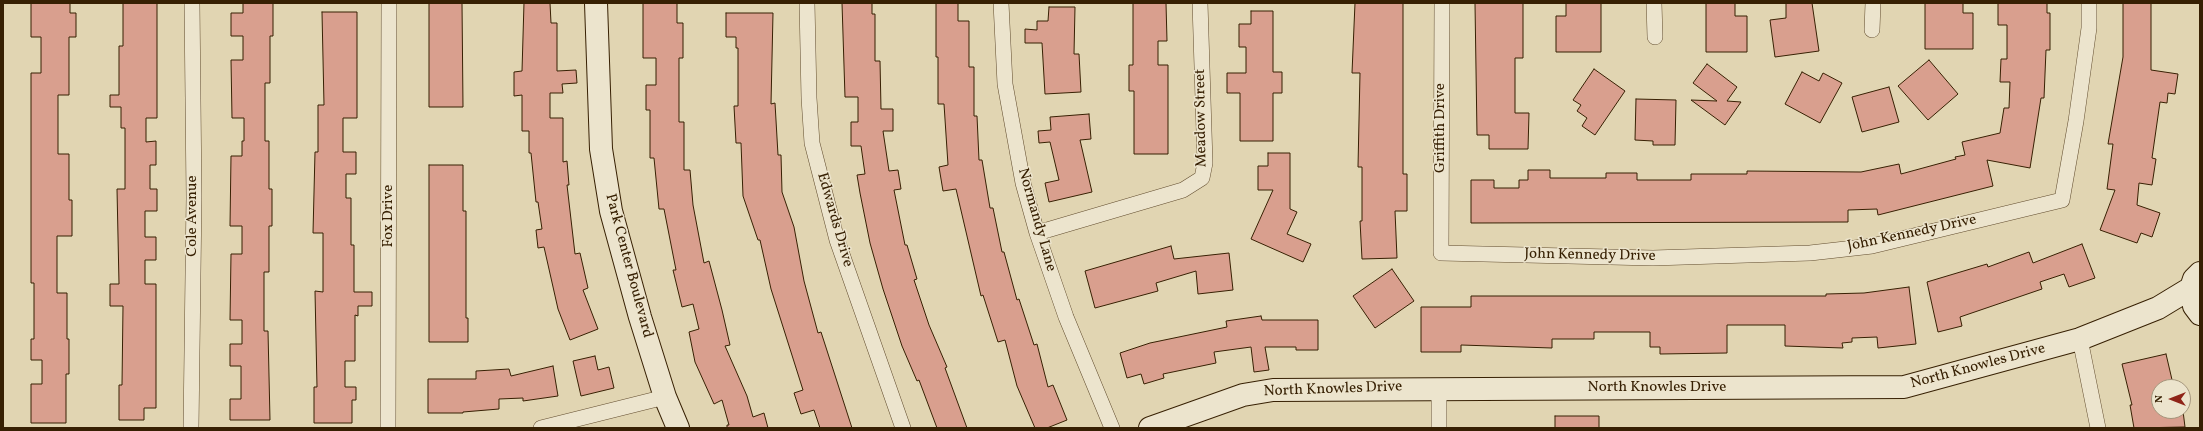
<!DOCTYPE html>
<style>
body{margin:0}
#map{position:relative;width:2203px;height:431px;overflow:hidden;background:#e1d5b2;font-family:Vollkorn,serif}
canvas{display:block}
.frame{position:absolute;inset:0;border:4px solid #372003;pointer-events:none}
.north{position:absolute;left:2151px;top:379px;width:40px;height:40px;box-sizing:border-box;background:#ece4cd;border:1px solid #a4967c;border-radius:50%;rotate:270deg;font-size:11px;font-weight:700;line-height:16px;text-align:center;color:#372003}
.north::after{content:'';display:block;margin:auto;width:14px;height:18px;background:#8f2418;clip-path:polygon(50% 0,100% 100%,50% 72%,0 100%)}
</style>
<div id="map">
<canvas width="2203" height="431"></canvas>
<div class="frame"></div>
<div class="north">N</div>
</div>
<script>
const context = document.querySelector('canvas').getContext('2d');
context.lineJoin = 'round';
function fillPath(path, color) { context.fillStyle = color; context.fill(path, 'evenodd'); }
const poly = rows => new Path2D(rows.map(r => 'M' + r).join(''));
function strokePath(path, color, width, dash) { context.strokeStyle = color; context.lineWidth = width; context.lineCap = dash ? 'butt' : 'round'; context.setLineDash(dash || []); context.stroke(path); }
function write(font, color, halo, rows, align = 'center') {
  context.font = font + ' Vollkorn,serif'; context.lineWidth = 3; context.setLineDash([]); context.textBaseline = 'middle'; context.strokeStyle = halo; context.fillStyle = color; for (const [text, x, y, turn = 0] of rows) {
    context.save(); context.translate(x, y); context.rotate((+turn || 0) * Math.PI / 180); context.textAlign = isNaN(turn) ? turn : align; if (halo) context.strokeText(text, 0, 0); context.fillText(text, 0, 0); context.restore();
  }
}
const building = poly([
 [31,3,70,3,70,13,76,13,76,37,69,37,69,95,58,95,58,154,69,154,69,200,72,200,72,236,57,236,57,293,67,293,67,339,69,339,69,374,66,374,66,423,31,423,31,384,42,384,42,360,31,360,31,339,34,339,34,283,31,283,31,73,41,73,41,37,31,37,31,3],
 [123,3,157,3,157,118,146,118,146,142,156,141,156,165,150,165,150,189,157,189,157,211,145,211,145,237,156,237,156,260,145,260,145,284,156,284,156,408,144,408,144,420,119,420,119,385,122,385,123,306,110,306,110,284,119,284,117,189,125,189,125,128,121,128,121,107,110,107,110,95,119,95,119,46,123,46,123,3],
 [243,3,273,3,273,36,270,36,270,83,265,83,265,141,269,141,269,189,272,189,272,226,269,226,269,272,264,272,264,331,268,331,270,420,230,420,230,399,241,399,241,366,230,366,230,344,242,344,242,320,230,320,231,254,242,254,242,226,230,226,231,156,242,156,242,141,244,141,244,118,232,118,231,60,243,60,243,36,231,36,231,13,243,13,243,3],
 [429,3,462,3,463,107,429,107,429,3],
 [524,3,550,3,551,23,557,23,557,71,576,70,577,83,562,84,563,93,550,93,550,118,563,118,563,162,567,161,569,185,567,185,575,254,580,253,588,288,583,290,598,329,570,340,558,309,544,247,538,248,536,230,542,229,538,202,536,202,531,153,529,153,529,131,522,131,522,95,514,96,514,72,522,71,524,3],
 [643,3,677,3,677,23,683,23,683,58,679,58,679,122,684,122,684,170,690,170,693,205,704,263,709,261,722,310,730,345,725,346,747,396,753,417,764,413,768,428,727,428,727,425,729,425,722,400,714,404,695,362,689,332,699,329,693,304,682,307,673,270,676,270,664,209,659,209,654,158,650,158,650,110,646,110,646,85,656,85,656,58,643,58,643,3],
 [842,3,872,3,872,14,875,14,875,61,880,61,881,109,893,109,893,131,883,131,889,171,898,170,901,189,894,190,905,245,907,245,917,279,914,280,929,325,947,367,945,368,967,428,937,428,919,380,917,381,902,346,883,289,870,243,860,193,857,175,865,174,861,146,851,146,851,122,858,122,858,97,845,97,842,3],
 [936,3,958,3,958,21,969,21,969,67,974,67,974,116,977,116,979,160,982,160,990,208,993,208,1002,252,1004,252,1017,300,1019,299,1034,345,1037,344,1048,387,1053,385,1067,420,1047,428,1035,428,1017,386,1005,340,998,342,983,295,981,296,956,189,943,191,939,167,948,165,944,104,938,104,938,57,936,57,936,3],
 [1133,3,1166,3,1167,41,1158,41,1158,65,1168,65,1168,154,1134,154,1134,91,1129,91,1129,65,1133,65,1133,3],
 [1355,3,1403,3,1403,174,1407,174,1407,211,1395,211,1397,258,1362,259,1360,221,1362,221,1362,167,1358,167,1360,73,1352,73,1355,3],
 [1475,3,1523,3,1523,58,1515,58,1515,113,1529,113,1528,149,1489,149,1489,135,1477,135,1475,3],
 [1566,3,1601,3,1601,52,1556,52,1556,16,1566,16,1566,3],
 [1706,3,1735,3,1735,16,1747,16,1747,52,1706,52,1706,3],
 [1786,3,1812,3,1819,51,1775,57,1770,20,1786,18,1786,3],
 [1925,3,1963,3,1963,13,1973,13,1973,49,1925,49,1925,3],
 [1998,3,2047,3,2047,13,2050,13,2050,50,2046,50,2044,98,2041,98,2030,168,1987,160,1993,186,1878,215,1877,209,1848,210,1848,222,1471,223,1471,180,1494,180,1494,188,1519,188,1519,180,1528,180,1528,170,1550,170,1550,178,1606,178,1606,173,1637,173,1637,180,1691,180,1691,174,1747,174,1747,171,1861,172,1899,164,1901,174,1956,159,1955,157,1965,155,1962,142,2000,133,2004,108,2009,108,2010,82,2000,82,2001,59,2007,59,2007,25,1998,25,1998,3],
 [2123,3,2151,3,2151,70,2178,74,2175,94,2168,93,2167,103,2160,102,2152,158,2156,159,2152,185,2139,183,2137,205,2160,213,2152,237,2141,233,2137,243,2100,230,2115,190,2107,189,2113,144,2108,144,2123,57,2123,3],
 [1049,7,1075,7,1074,54,1079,54,1081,92,1045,94,1042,43,1025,43,1025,29,1037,30,1037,21,1048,21,1049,7],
 [1251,11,1273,11,1273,72,1282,72,1282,93,1273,93,1273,141,1240,141,1240,93,1227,93,1227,73,1246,73,1246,47,1239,47,1239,24,1251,24,1251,11],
 [322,12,357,12,357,118,343,118,343,152,356,152,356,174,346,174,346,198,351,198,351,245,354,245,354,292,372,292,372,306,358,306,358,316,355,315,355,361,345,361,345,387,356,387,356,400,352,400,352,423,314,423,314,387,317,387,315,291,323,292,323,233,313,233,315,152,318,152,318,105,324,105,322,12],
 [726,13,773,13,771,104,775,103,778,155,781,155,782,192,794,227,804,281,818,333,821,332,852,428,820,428,814,410,801,414,794,393,803,390,771,289,760,240,758,240,743,196,741,143,736,143,734,106,738,106,738,48,736,48,736,37,726,37,726,13],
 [1929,60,1958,94,1928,120,1898,86,1929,60],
 [1707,64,1737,87,1727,101,1741,102,1725,125,1691,100,1717,101,1693,83,1707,64],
 [1594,69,1625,91,1595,135,1582,126,1587,118,1577,111,1581,105,1573,100,1594,69],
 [1802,72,1819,81,1823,73,1842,83,1820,123,1785,104,1802,72],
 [1889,87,1899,122,1862,132,1852,97,1889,87],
 [1636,99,1676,100,1675,145,1653,145,1653,141,1635,140,1636,99],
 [1089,114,1091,139,1080,140,1092,192,1049,202,1045,183,1059,180,1050,142,1039,143,1038,131,1051,130,1050,117,1089,114],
 [1268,153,1290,153,1290,209,1297,212,1287,234,1311,244,1303,262,1251,239,1273,190,1258,190,1258,166,1268,166,1268,153],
 [429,165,463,165,463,211,466,211,466,318,468,318,468,342,429,342,429,165],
 [2082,244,2095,278,2069,287,2064,274,2040,282,2042,289,1960,317,1962,326,1938,332,1927,282,1987,264,1988,267,2029,252,2033,263,2082,244],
 [1171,246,1174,259,1229,253,1233,290,1198,294,1196,271,1156,283,1158,291,1095,308,1085,271,1171,246],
 [1392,269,1414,301,1375,328,1353,296,1392,269],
 [1909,287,1916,344,1878,348,1877,337,1852,338,1852,342,1842,343,1843,348,1785,346,1785,325,1727,325,1727,353,1660,354,1660,347,1650,347,1650,332,1594,332,1594,339,1552,339,1552,348,1461,345,1461,352,1421,352,1421,307,1471,307,1471,296,1826,296,1826,294,1864,293,1909,287],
 [1261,316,1262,320,1318,320,1318,350,1296,350,1296,347,1265,347,1269,370,1254,372,1251,347,1214,352,1216,363,1163,374,1164,378,1144,384,1141,374,1127,378,1120,353,1150,343,1227,327,1226,321,1261,316],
 [2166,354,2173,384,2159,387,2159,411,2183,411,2185,427,2134,428,2130,405,2132,405,2122,364,2166,354],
 [595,356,598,370,609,367,614,388,581,396,573,361,595,356],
 [553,366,558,396,523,401,523,398,499,399,499,409,463,412,463,413,428,413,428,379,476,379,476,371,509,369,511,376,553,366],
 [1555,416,1599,416,1599,428,1555,428,1555,416]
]);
fillPath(building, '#d99f8e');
strokePath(building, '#372003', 1);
const street = poly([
 [807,3,809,98,812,143,837,240,903,428],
 [1001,3,1005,84,1023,183,1037,233,1066,317,1112,428],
 [1442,3,1441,253,1653,258,1810,253,1872,246,2062,200,2076,121,2089,28,2089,3],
 [1654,3,1655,37],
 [1872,30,1873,3],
 [1037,233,1183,190,1202,178,1205,163,1200,3],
 [2080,339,2098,428],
 [191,428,194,197,192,3],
 [388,428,389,3],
 [541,428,665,397],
 [1439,428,1439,388]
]);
const secondary = poly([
 [596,3,601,149,611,211,640,317,665,397,678,428],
 [2200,273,2194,279,2191,288,2194,306,2200,314],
 [1150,428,1243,395,1273,390,1904,387,2080,339,2158,308,2191,288]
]);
strokePath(street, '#624d2f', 16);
strokePath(secondary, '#372003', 24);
strokePath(street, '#ece4cd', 15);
strokePath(secondary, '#ece4cd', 22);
write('15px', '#372003', '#ece4cd', [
 ["Meadow Street",1202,118,-91],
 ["Griffith Drive",1441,128,-90],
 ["Cole Avenue",193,216,-90],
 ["Fox Drive",389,216,-90],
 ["Edwards Drive",834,220,74],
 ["Normandy Lane",1036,220,74],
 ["John Kennedy Drive",1912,234,-12],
 ["John Kennedy Drive",1590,256,1],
 ["Park Center Boulevard",628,266,75],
 ["North Knowles Drive",1978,367,-15],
 ["North Knowles Drive",1657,388],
 ["North Knowles Drive",1333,390,-2]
]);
</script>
